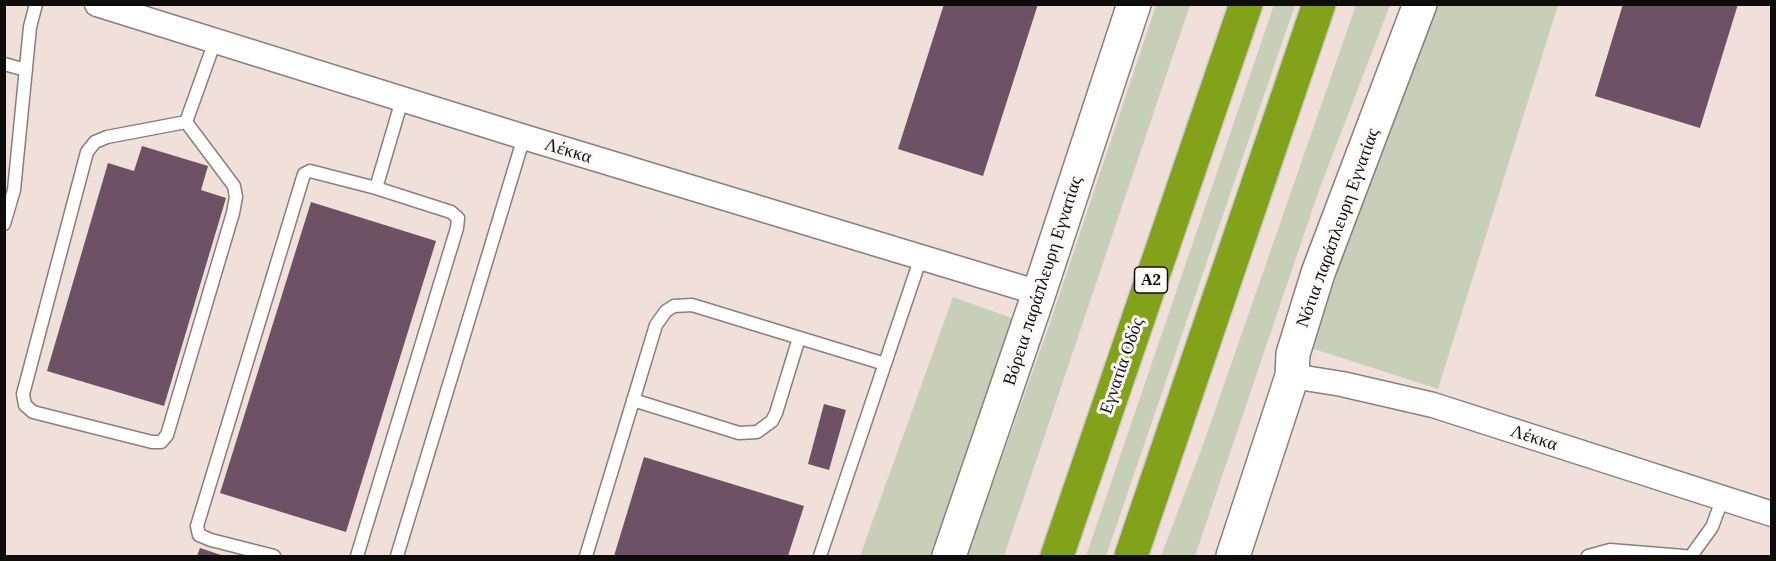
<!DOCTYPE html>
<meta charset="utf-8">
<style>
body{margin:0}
#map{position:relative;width:1776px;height:561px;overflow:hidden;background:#f4ece9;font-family:Lora,serif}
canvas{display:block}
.frame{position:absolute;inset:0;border:6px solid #0f0d0c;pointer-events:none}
</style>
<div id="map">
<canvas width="1776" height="561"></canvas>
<div class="frame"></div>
</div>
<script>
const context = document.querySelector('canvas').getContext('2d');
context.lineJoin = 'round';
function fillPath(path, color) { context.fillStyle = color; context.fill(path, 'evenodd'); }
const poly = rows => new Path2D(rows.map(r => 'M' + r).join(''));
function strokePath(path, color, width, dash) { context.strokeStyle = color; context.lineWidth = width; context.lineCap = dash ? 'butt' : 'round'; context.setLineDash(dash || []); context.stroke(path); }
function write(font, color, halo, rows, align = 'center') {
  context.font = font + ' Lora,serif'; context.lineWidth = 6; context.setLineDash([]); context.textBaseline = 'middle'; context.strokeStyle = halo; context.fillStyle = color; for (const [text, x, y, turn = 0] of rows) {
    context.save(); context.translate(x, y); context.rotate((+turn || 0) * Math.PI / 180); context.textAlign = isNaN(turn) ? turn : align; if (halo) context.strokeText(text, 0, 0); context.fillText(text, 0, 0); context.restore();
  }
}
fillPath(poly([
 [5,5,1771,5,1771,556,5,556]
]), '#f0e0d9');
fillPath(poly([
 [1156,5,1190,5,1004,556,967,556,1050,323],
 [1274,5,1295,5,1106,556,1086,556],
 [1356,5,1390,5,1318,193,1195,556,1161,556,1203,445],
 [1436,5,1558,5,1438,389,1311,348,1367,187],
 [953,297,1020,321,938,556,860,556]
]), '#c8cfb8');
fillPath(poly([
 [944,4,1038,4,983,176,898,149],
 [1623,4,1738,4,1700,128,1595,96],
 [142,146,208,166,201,190,226,198,164,406,47,371,108,163,134,171],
 [311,202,436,241,346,532,220,493],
 [824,404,846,410,829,470,808,464],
 [644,457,804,506,788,556,614,556],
 [200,548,224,556,197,556]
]), '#6d5266');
const lane = poly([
 [4,64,26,70],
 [186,122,234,186,236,197,233,213,167,435,161,442,152,442,33,412,25,405,23,394,87,152,95,142,107,137,186,122,215,41],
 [376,188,402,100],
 [4,224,14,190,30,27,36,4],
 [633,400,739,433,757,432,772,421,776,413,799,338],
 [274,556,211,540,199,535,197,526,304,174,310,171,376,188,451,212,458,218,457,228,357,556],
 [397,556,524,137],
 [586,556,656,325,666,311,674,306,692,305,885,364],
 [820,556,921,257],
 [1588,556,1610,550,1684,556],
 [1691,556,1712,527,1722,500]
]);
const street = poly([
 [97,4,524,137,1039,293],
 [1292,376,1342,384,1433,405,1772,514]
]);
const secondary = poly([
 [949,556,1039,293,1134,4],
 [1233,556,1292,376,1293,354,1318,273,1420,4]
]);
const highway = poly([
 [1057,556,1246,4],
 [1131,556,1319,4]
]);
strokePath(lane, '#87807d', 15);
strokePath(street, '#87807d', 27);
strokePath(secondary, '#87807d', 36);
strokePath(highway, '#cacaca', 36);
strokePath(lane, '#fff', 12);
strokePath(street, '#fff', 24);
strokePath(secondary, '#fff', 33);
strokePath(highway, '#82a219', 33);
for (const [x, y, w] of [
 [1151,280,33]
]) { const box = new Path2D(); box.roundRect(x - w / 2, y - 13, w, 26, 4.5); context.fillStyle = '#fffaf8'; context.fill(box); strokePath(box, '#0f0d0c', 1.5); }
write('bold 16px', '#0f0d0c', null, [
 ["Α2",1151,280]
]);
write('18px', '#0f0d0c', '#fffaf8', [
 ["Λέκκα",568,151,17],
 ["Νότια παράπλευρη Εγνατίας",1338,228,-70],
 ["Βόρεια παράπλευρη Εγνατίας",1043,281,-72],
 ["Εγνατία Οδός",1122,366,-71],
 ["Λέκκα",1534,438,18]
]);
</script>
